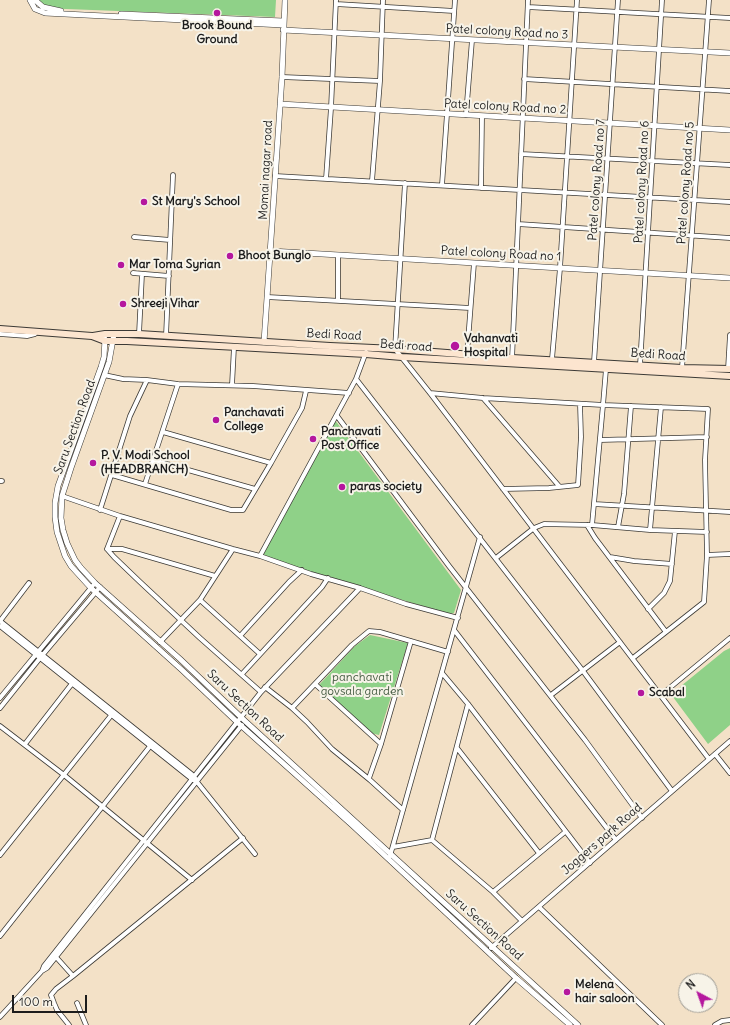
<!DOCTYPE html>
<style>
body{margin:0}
#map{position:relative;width:730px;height:1025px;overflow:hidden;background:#f3e1c7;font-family:Delius,sans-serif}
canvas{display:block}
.north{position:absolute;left:678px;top:973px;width:40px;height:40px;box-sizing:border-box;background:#f7f3e8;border:1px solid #9f9d96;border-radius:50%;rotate:319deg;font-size:11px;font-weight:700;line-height:16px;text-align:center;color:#1c1c1c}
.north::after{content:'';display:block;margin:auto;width:14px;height:18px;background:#b5179e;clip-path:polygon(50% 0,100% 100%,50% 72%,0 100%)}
.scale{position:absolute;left:12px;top:995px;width:75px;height:18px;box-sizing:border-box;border:2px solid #1c1c1c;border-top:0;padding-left:5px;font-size:12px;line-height:14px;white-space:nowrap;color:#1c1c1c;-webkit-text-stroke:3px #f7f3e8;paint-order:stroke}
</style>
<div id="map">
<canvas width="730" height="1025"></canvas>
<div class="north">N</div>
<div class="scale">100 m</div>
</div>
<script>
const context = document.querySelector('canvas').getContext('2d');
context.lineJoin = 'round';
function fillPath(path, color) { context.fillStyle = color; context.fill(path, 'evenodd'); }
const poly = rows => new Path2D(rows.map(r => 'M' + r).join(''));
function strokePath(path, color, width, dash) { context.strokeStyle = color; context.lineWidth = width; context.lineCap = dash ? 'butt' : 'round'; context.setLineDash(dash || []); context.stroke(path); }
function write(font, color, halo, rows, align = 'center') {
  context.font = font + ' Delius,sans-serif'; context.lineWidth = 4; context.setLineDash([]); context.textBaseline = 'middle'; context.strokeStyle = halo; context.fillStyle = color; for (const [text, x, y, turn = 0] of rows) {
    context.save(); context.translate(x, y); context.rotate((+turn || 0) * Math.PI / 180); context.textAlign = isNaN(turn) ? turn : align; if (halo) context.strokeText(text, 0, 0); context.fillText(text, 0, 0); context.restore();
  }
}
fillPath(poly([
 [40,0,276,0,275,17,40,8],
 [335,420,461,590,454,613,450,614,324,577,296,571,263,554],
 [370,635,408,643,379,735,370,733,352,721,319,685,355,646],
 [730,648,730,725,708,744,673,697,681,686,724,651]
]), '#8fd188');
const minor = poly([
 [336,4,454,11],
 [528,7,730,18],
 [282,77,380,81],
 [524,79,730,91],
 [466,115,472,40],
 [521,154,730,165],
 [275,176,730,202],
 [326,179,331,108,336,0],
 [372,181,380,81,383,0],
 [405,183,395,349,430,393,709,759],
 [442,185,455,0],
 [481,188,482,116],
 [518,224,730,238],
 [134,237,170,240],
 [133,273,169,276],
 [267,297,470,308],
 [338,301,338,255],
 [0,334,27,336,35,334],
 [139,334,142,274],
 [166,336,173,175],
 [467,354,474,263],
 [512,359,528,0],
 [552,359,560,268,577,0],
 [594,362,618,0],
 [640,365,662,0],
 [682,368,709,0],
 [606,369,603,405,708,409,705,460,707,555,704,602,633,658],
 [728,369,730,335],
 [104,375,123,379,147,380,178,384,253,386,349,393],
 [356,379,583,671,672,791],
 [232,385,234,347],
 [430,393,483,398,603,405,592,525],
 [483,398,559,486],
 [337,416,449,566,585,740,642,818],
 [163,432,271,463],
 [600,440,707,437],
 [153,460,255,489],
 [112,475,231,510,243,510,271,463,302,408,306,391],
 [0,481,2,481],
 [145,484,178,384],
 [503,489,549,488,578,485,581,437,580,404],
 [62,496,120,516,233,549,260,556,311,574,360,588,406,604,458,618],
 [594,504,730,512],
 [100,510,130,416,147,380],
 [587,525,595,538,666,632],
 [618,527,624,494,631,406],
 [650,530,661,407],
 [107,549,114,557,139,581,200,638,261,692],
 [107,549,122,549,215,576],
 [107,549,120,516],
 [707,555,730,554],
 [260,556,356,379,366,352],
 [610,557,634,561,672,564],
 [496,558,534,528,544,524,592,525,650,530,707,532],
 [200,600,260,654],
 [648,609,664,593,670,581,675,531],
 [0,621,194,776,197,782,255,854],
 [0,621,29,583],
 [0,626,193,780],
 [454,630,616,840],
 [240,636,289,582,302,570],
 [160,642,200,600,233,549],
 [442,673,468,704,590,863],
 [242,674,322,587,328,578],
 [315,684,381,744],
 [265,687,292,708,307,722,332,749,370,780,403,810],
 [551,695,620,642],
 [661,695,730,638],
 [0,698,95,583],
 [468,704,432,840,493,892,522,921],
 [0,708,40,658,100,587],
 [292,708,352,645,369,631,380,632,448,652],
 [0,726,64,775,192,880],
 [25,744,74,681],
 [457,748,539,853],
 [715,754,730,773],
 [369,778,381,744,411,641],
 [393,847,432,840],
 [0,855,113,713],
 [390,856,480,537],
 [493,892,565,832],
 [539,907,662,1025],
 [0,936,151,745],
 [491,948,730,741],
 [56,957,73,976,243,838],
 [42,971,44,966,261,692,360,588],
 [77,1003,86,1025],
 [0,1017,42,971,47,968,242,725],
 [69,1025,57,1010,54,1003,51,995,56,989,73,976],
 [472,1025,516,978],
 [715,1025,722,1021,730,1020]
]);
const tertiary = poly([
 [30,0,35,9,45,13,283,25],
 [35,0,43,7,61,11],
 [121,14,283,21],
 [283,30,730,53],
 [280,104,730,130],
 [271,251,730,278],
 [114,334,109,362,71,468,62,496,61,518,63,530,67,543,75,560,81,568,95,583,180,659,245,721,578,1025],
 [105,339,104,357,101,367,58,486,55,503,55,517,57,532,65,556,71,566,91,588,182,670,237,722,352,825,516,978,570,1025],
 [264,342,282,77,285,0]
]);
const secondary = poly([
 [0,329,92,336,105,341,127,341,366,354,402,357,730,376],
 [93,336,105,334,139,334,330,346,395,349,512,358,682,368,730,369]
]);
strokePath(minor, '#3c3a36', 5.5);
strokePath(tertiary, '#3c3a36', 6);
strokePath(secondary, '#3c3a36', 8);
strokePath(minor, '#fff', 4);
strokePath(tertiary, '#fff', 5);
strokePath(secondary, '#fce5cf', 6);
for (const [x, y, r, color] of [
 [217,13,4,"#b5179e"],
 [144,202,4,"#b5179e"],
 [230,256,4,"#b5179e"],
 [121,265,4,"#b5179e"],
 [123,304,4,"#b5179e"],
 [455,346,5,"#b5179e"],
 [216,420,4,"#b5179e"],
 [313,439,4,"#b5179e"],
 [93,463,4,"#b5179e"],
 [342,487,4,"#b5179e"],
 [641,693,4,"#b5179e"],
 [567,992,4,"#b5179e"]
]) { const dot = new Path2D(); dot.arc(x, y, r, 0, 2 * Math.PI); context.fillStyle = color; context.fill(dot); strokePath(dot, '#f7f3e8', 1.5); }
write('bold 12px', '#1c1c1c', '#f7f3e8', [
 ["Brook Bound",217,26,"center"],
 ["Ground",217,40,"center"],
 ["St Mary's School",152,202],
 ["Bhoot Bunglo",238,256],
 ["Mar Toma Syrian",129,265],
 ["Shreeji Vihar",131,304],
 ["Vahanvati",464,339],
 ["Hospital",464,353],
 ["Panchavati",224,413],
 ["College",224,427],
 ["Panchavati",321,432],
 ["Post Office",321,446],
 ["P. V. Modi School",101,456],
 ["(HEADBRANCH)",101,470],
 ["paras society",350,487],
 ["Scabal",649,693],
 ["Melena",575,985],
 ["hair saloon",575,999]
], 'left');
write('12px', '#1c1c1c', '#f7f3e8', [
 ["Patel colony Road no 3",507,32,3],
 ["Patel colony Road no 2",505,107,3],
 ["Momai nagar road",266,170,-87],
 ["Patel colony Road no 7",597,180,-86],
 ["Patel colony Road no 6",642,182,-87],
 ["Patel colony Road no 5",686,183,-86],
 ["Patel colony Road no 1",501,254,3],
 ["Bedi Road",334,335,3],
 ["Bedi road",406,346,4],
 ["Bedi Road",658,355,4],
 ["Saru Section Road",75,427,-70],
 ["Saru Section Road",245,706,43],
 ["Joggers park Road",602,839,-41],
 ["Saru Section Road",484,925,42]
]);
write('12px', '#445b42', '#f7f3e8', [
 ["panchavati",362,678],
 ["govsala garden",362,692]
]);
</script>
